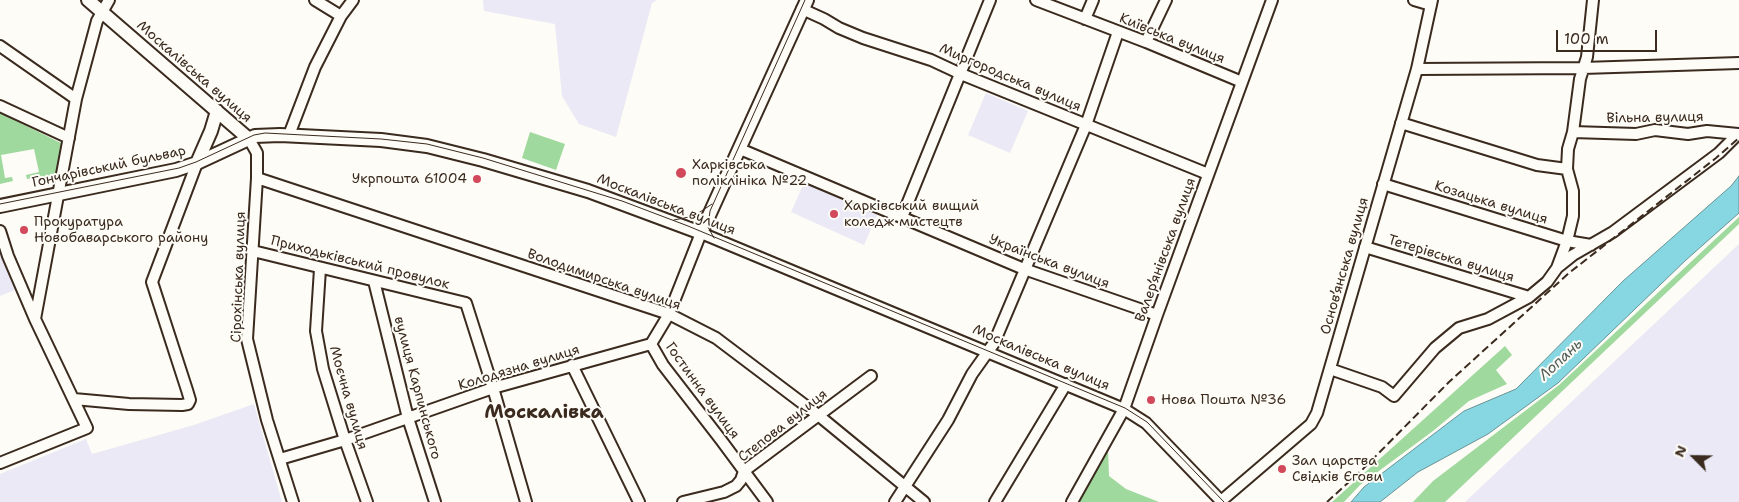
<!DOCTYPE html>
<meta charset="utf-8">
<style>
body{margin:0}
#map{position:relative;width:1739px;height:502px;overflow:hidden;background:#fdfcf7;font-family:"Shantell Sans",sans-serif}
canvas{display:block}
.north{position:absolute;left:1669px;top:432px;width:50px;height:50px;-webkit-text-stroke:4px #fdfcf7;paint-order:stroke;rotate:293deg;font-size:14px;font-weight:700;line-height:20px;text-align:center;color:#3b2a1e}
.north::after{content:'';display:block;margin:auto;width:18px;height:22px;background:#3b2a1e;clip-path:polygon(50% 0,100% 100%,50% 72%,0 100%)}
.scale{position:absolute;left:1556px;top:30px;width:101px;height:22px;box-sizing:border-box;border:2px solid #3b2a1e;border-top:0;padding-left:6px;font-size:15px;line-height:18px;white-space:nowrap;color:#3b2a1e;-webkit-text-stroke:4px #fdfcf7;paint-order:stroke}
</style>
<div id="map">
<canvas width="1739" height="502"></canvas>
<div class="north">N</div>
<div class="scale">100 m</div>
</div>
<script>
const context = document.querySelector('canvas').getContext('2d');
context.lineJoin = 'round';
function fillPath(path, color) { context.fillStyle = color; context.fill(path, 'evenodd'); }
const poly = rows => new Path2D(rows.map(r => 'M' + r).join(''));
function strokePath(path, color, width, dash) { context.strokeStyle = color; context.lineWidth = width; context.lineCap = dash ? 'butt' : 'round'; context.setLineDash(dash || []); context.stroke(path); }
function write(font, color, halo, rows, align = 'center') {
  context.font = font + ' "Shantell Sans",sans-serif'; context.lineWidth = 4; context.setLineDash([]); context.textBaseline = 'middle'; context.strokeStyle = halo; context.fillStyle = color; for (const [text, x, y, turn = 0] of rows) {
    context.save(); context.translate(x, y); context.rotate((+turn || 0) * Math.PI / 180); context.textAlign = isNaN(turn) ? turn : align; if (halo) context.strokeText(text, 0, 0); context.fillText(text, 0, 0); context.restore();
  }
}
fillPath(poly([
 [483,0,657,0,652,3,616,137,579,124,562,96,555,24,484,11],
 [986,93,1028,111,1010,153,968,135],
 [804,183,877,215,864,245,791,212],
 [1739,244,1739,502,1465,502],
 [0,251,15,290,0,296],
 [254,404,282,502,0,502,0,474,86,439,92,454,194,425]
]), '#eae9f5');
fillPath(poly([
 [0,113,61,143,57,175,27,179,26,175,39,172,34,149,1,155,5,178,12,177,13,181,0,184],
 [530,132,565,144,556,170,522,158],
 [1739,217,1739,224,1445,502,1413,502,1433,481,1559,385],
 [1505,346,1512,355,1496,370,1507,384,1469,401,1433,431,1360,485,1344,502,1332,502],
 [1108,448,1109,476,1126,489,1159,502,1072,502,1088,474]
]), '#a0d99d');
const water = poly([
 [1739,176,1739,213,1686,260,1558,383,1488,434,1418,472,1380,502,1351,502,1364,487,1464,411,1516,389,1623,281,1731,186,1739,176]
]);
fillPath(water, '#87d7e3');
strokePath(water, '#699294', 1);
const minor = poly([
 [315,0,341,16],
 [1036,0,1146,42,1242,82],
 [1414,0,1431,5],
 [802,9,824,19,839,28,863,38,931,60,961,74,1208,174],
 [1085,19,1093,0],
 [1146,42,1166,0],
 [0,46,76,99],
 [1417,69,1583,68,1739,63],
 [0,106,69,138],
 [1401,123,1537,165,1567,169],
 [1573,132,1636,134,1655,130,1688,134,1707,131,1738,134],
 [289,135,315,67,341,16,353,0],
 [249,139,257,153,257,178,247,339,267,420,293,502],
 [740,149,1024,269,1157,315],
 [257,178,669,314,716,338,818,415,924,502],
 [1383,184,1567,241,1591,245],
 [902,217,990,0],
 [0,231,8,256,35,319],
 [1365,247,1529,297],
 [253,251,466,303,493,388,526,502],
 [1558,267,1573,255,1613,232,1719,153,1738,134],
 [320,269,316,331,323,369,345,440,367,502],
 [374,281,408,418,435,502],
 [651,344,663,365,721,440,767,502],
 [572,365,639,502],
 [1330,369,1382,387,1394,396,1435,348,1459,328,1488,319,1529,297,1547,282,1557,268,1567,241,1573,216,1573,191,1567,169,1568,149,1573,132,1580,79,1587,57,1593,0],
 [74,399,129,404,182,405,188,404,190,400,187,390,152,282,197,163],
 [280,459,345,440,493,388,651,344,669,314,701,233,1124,409,1146,423,1222,502],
 [0,463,87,428,35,319,76,99,97,21,109,0],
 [1221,501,1311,424,1317,413,1417,69,1432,0],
 [683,502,724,492,736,486,741,480,744,471,871,376],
 [895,502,948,420,972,374,994,343,1086,125,1118,32],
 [995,502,1066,384],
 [1072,502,1124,409,1157,315,1272,0]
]);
const major = poly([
 [88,0,249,139],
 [197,163,211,131,217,111],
 [0,206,176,170,197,163,255,136,280,135,381,140,427,146,483,160,588,191,701,233,807,0]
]);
strokePath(minor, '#3b2a1e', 14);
strokePath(major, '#3b2a1e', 16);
strokePath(minor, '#fdfcf7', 10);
strokePath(major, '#fdfcf7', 12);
strokePath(poly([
 [0,204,179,168,196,162,254,135,265,133,381,139,427,144,483,158,622,201,688,226,1125,408,1147,422,1224,502],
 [674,220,694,216,712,204],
 [714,238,708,227,710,211,805,0]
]), '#3b2a1e', 1);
strokePath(poly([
 [1327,502,1361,471,1449,382,1569,273,1716,158,1739,138]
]), '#3b2a1e', 2, [8, 4]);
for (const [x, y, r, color] of [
 [681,173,6,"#d1495b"],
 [477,179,5,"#d1495b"],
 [834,214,5,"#d1495b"],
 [24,230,5,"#d1495b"],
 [1151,400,5,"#d1495b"],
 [1282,469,5,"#d1495b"]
]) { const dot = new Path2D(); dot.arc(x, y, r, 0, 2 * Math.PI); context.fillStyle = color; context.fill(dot); strokePath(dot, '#fdfcf7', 2); }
write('14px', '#3b2a1e', '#fdfcf7', [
 ["Київська вулиця",1172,39,22],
 ["Москалівська вулиця",194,72,41],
 ["Миргородська вулиця",1010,78,23],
 ["Вільна вулиця",1655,118,-1],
 ["Гончарівський бульвар",109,167,-12],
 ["Козацька вулиця",1491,203,17],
 ["Москалівська вулиця",666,205,21],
 ["Валер’янівська вулиця",1166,250,-70],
 ["Тетерівська вулиця",1451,259,17],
 ["Українська вулиця",1049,262,21],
 ["Приходьківський провулок",360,263,14],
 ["Основ’янська вулиця",1345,266,-74],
 ["Сірохінська вулиця",239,277,-88],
 ["Володимирська вулиця",604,280,19],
 ["Москалівська вулиця",1041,358,23],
 ["Колодязна вулиця",519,368,-17],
 ["вулиця Карпинського",417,388,75],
 ["Гостинна вулиця",702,391,54],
 ["Моєчна вулиця",348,398,74],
 ["Степова вулиця",783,426,-38]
]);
write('14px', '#3b2a1e', '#fdfcf7', [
 ["Харківська",692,165],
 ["поліклініка №22",692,181],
 ["Укрпошта 61004",467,179,"right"],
 ["Харківський вищий",844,206],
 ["коледж мистецтв",844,222],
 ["Прокуратура",34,222],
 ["Новобаварського району",34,238],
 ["Нова Пошта №36",1161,400],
 ["Зал царства",1292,461],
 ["Свідків Єгови",1292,477]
], 'left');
write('italic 15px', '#525e59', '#fdfcf7', [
 ["Лопань",1561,360,-43]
]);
write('bold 19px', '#3b2a1e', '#fdfcf7', [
 ["Москалівка",544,413]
]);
</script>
